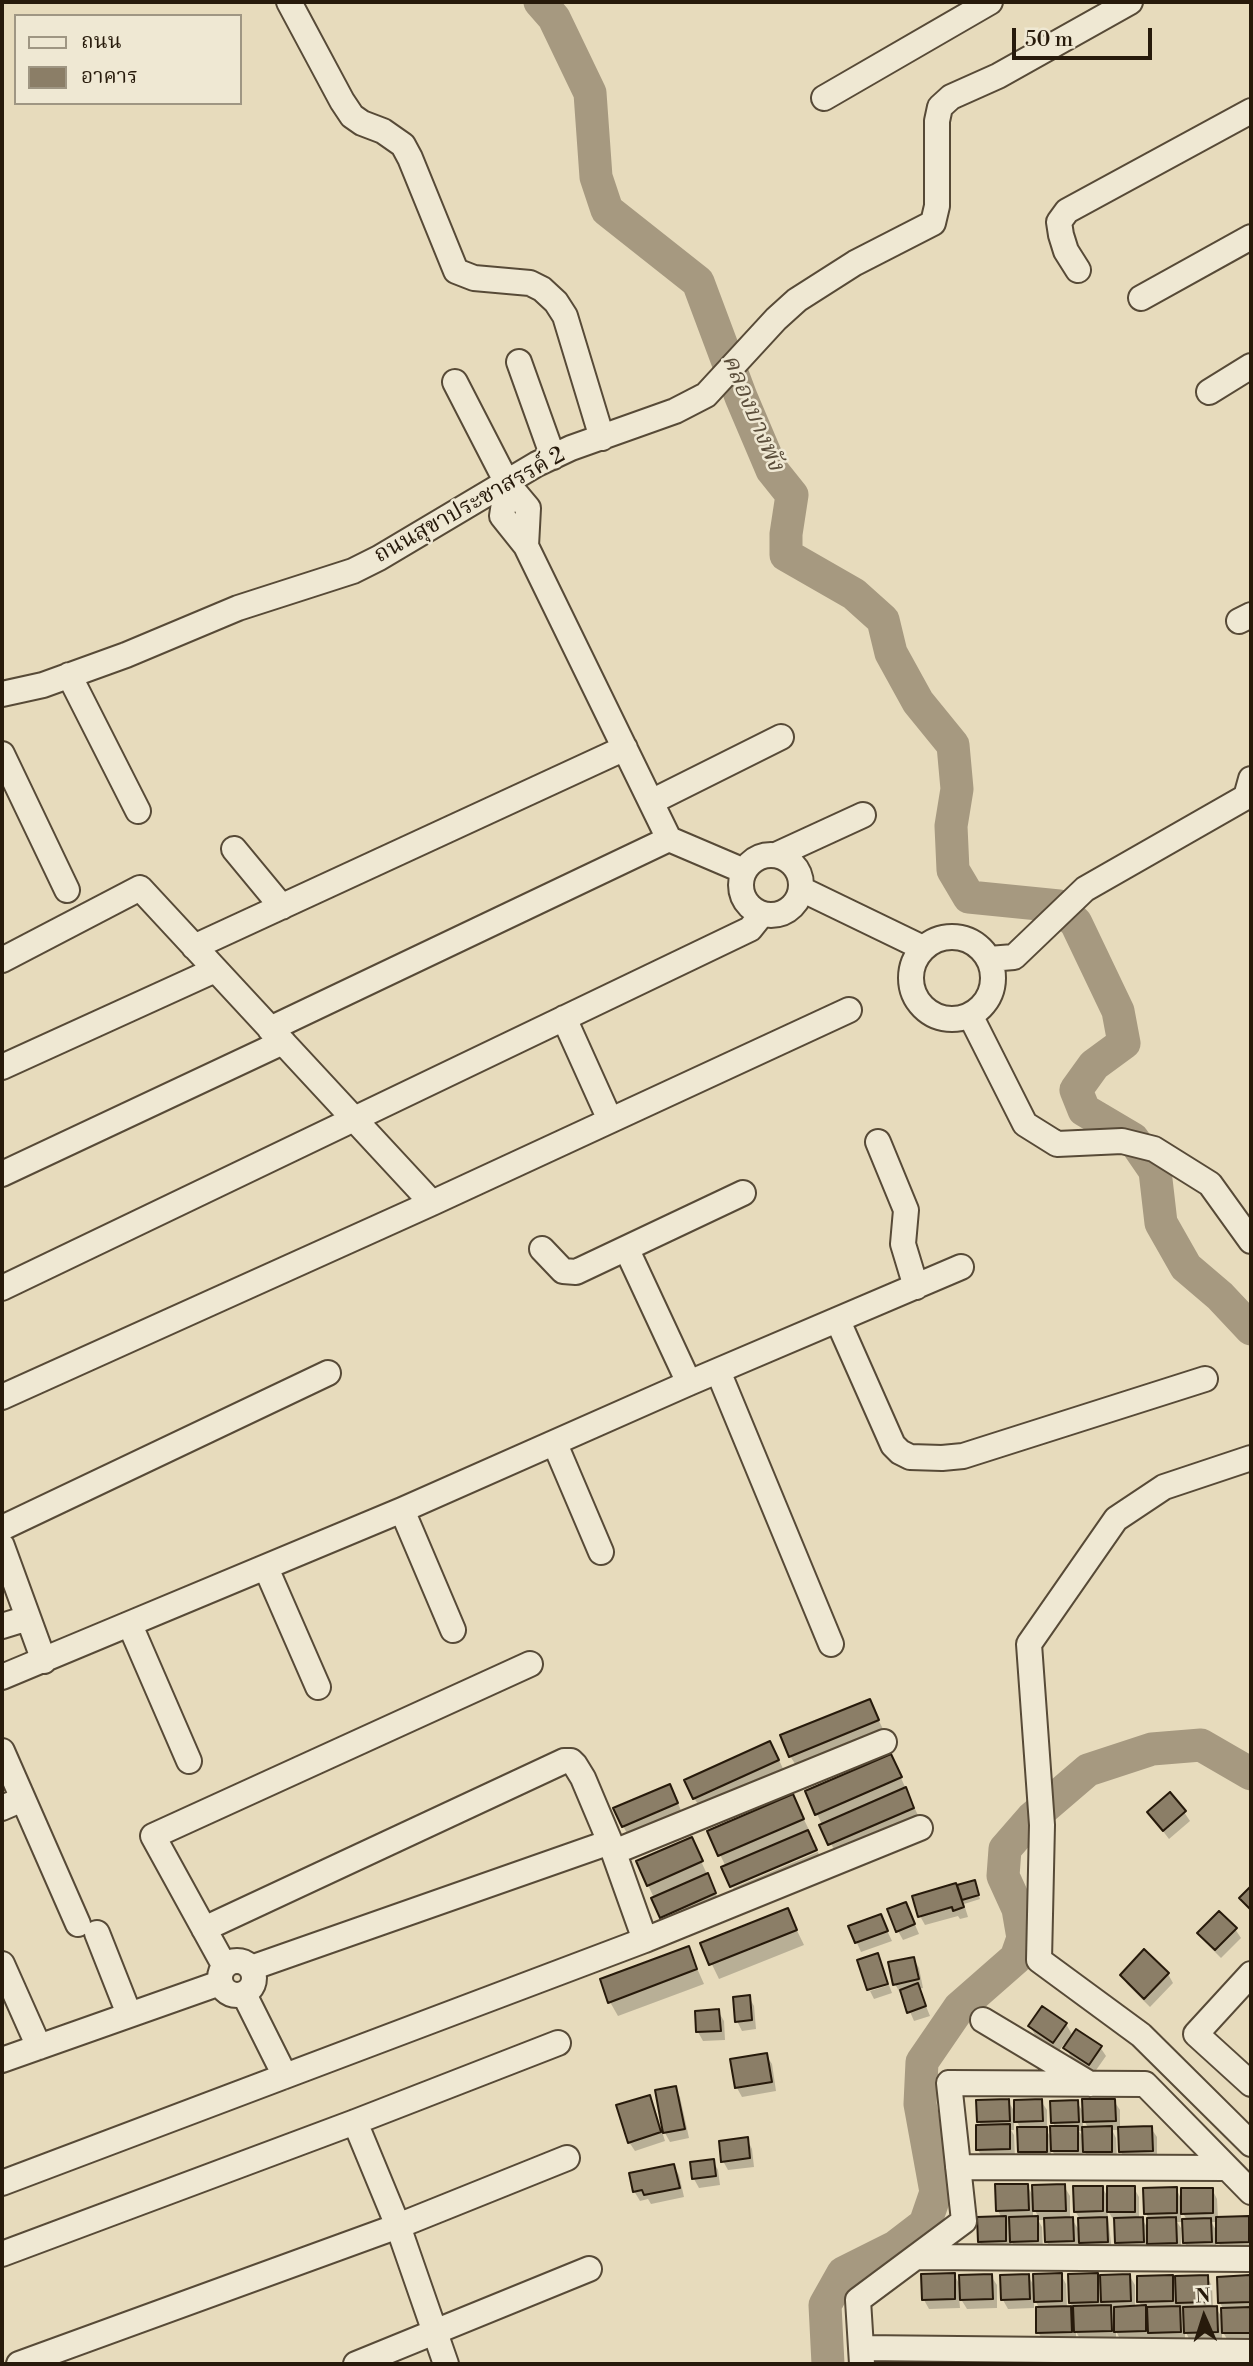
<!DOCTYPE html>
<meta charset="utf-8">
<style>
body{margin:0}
#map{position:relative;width:1253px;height:2366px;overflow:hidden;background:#e7dbbc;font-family:"Libre Bodoni","Noto Serif Thai",serif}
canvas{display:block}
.frame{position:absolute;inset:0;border:4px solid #271a0b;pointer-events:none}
.legend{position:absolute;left:14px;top:14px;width:228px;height:91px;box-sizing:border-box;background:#efe8d3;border:2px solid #9f9683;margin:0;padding:9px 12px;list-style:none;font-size:21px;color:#271a0b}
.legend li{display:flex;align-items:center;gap:14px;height:35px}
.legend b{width:35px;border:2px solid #9f9683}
.north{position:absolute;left:1169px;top:2282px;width:70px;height:70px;-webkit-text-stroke:5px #efe8d3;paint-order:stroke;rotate:357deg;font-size:19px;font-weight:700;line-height:28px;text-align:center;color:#271a0b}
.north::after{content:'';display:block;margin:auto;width:24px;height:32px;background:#271a0b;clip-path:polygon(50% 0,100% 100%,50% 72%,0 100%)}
.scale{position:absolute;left:1012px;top:28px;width:140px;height:32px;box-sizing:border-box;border:4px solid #271a0b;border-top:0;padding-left:9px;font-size:21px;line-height:24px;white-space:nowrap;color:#271a0b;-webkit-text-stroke:5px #efe8d3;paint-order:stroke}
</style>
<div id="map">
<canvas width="1253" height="2366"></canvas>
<div class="frame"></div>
<ul class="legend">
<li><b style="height:9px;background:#efe8d3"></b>ถนน</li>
<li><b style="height:19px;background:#8b7e67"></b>อาคาร</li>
</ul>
<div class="north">N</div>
<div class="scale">50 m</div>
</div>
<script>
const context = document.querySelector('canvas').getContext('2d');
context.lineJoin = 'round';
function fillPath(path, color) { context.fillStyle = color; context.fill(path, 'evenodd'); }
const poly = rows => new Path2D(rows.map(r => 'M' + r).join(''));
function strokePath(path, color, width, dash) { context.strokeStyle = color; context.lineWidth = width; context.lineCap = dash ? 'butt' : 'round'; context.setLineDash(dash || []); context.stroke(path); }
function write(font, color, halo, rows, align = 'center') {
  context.font = font + ' "Libre Bodoni","Noto Serif Thai",serif'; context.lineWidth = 5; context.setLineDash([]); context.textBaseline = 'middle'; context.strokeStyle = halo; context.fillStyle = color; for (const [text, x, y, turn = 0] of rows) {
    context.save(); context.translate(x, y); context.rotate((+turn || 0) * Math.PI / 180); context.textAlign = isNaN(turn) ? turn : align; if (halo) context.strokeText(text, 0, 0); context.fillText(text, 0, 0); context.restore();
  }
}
fillPath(poly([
 [869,1701,886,1735,799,1770,790,1756],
 [891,1756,921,1822,838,1858,817,1814],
 [778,1758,786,1775,703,1812,694,1798],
 [675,1796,682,1813,628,1835,623,1826],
 [793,1797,811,1834,726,1867,709,1832],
 [1184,1812,1190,1821,1169,1839,1149,1813],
 [691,1839,720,1903,667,1926,648,1885],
 [818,1852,823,1865,740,1901,733,1888],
 [974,1883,980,1899,964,1904,968,1917,960,1919,958,1916,925,1925,920,1916,957,1887],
 [787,1910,804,1945,719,1979,702,1944],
 [910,1913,919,1934,903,1940,898,1931],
 [880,1916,892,1941,861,1952,850,1927],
 [1235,1929,1241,1938,1221,1958,1205,1942,1200,1933],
 [688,1948,704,1984,618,2016,610,2002],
 [914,1959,919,1968,923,1988,919,1989,930,2016,914,2021,902,1993,900,1993,895,1984],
 [1168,1974,1173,1983,1150,2007,1127,1984,1122,1975],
 [889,1985,892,1993,874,1999,870,1991],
 [749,1997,754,2006,756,2029,742,2031,737,2021],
 [718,2011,724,2021,725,2040,703,2041,698,2032],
 [1066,2024,1073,2036,1100,2047,1106,2056,1094,2073,1071,2057,1064,2044,1059,2051,1035,2035,1030,2026],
 [766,2055,772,2064,776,2091,742,2097,737,2088],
 [675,2088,680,2097,689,2138,670,2142,665,2133],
 [649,2097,654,2106,665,2141,635,2151,629,2142],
 [1008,2101,1016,2114,1041,2101,1047,2110,1047,2131,1052,2140,1056,2128,1053,2123,1077,2102,1084,2114,1114,2101,1120,2110,1120,2128,1151,2128,1157,2137,1157,2160,1126,2161,1121,2152,1120,2130,1112,2130,1116,2138,1117,2160,1090,2161,1082,2147,1083,2160,1058,2160,1051,2149,1051,2161,1025,2161,1019,2152,1021,2129,1014,2117,1014,2130,1011,2130,1014,2135,1015,2158,984,2159,978,2150,982,2127,979,2121],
 [1083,2119,1089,2129,1083,2129],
 [1079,2131,1084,2131,1085,2141],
 [747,2139,752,2149,754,2167,728,2170,723,2161],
 [713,2161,718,2170,720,2185,699,2188,694,2179],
 [674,2166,679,2175,684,2197,651,2204,648,2199,640,2201,634,2191],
 [1027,2185,1034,2198,1064,2186,1070,2196,1070,2219,1072,2219,1080,2232,1080,2219,1075,2211,1102,2187,1109,2199,1134,2188,1139,2197,1139,2219,1142,2219,1149,2230,1148,2218,1146,2213,1176,2188,1182,2201,1212,2189,1217,2199,1218,2219,1248,2218,1251,2224,1251,2251,1224,2252,1216,2238,1216,2251,1190,2252,1185,2243,1184,2222,1177,2222,1181,2228,1181,2251,1154,2252,1148,2241,1148,2251,1122,2252,1117,2242,1114,2221,1107,2209,1112,2251,1086,2252,1078,2238,1078,2250,1052,2251,1047,2242,1046,2220,1038,2220,1042,2227,1043,2250,1017,2251,1011,2240,1011,2250,985,2251,979,2241,1002,2218,998,2211],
 [1033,2207,1039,2218,1033,2218],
 [1181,2210,1187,2220,1181,2221],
 [1211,2222,1218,2222,1218,2233],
 [954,2275,962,2288,991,2276,997,2285,997,2308,967,2309,959,2296,960,2308,929,2309,924,2300],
 [1061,2275,1066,2284,1067,2308,1073,2308,1070,2302,1097,2275,1102,2285,1129,2275,1135,2285,1135,2308,1142,2307,1139,2302,1138,2278,1172,2277,1177,2286,1207,2277,1212,2286,1213,2308,1216,2308,1223,2319,1224,2310,1220,2303,1249,2277,1251,2282,1251,2342,1229,2342,1222,2331,1222,2341,1191,2342,1185,2331,1185,2341,1121,2341,1116,2331,1116,2339,1081,2340,1076,2332,1076,2341,1044,2342,1038,2332,1040,2309,1034,2299,1034,2308,1008,2309,1003,2300,1028,2276,1035,2287]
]), '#0003');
strokePath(poly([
 [540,2,554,18,590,93,596,177,607,210,698,282,741,397,772,470,792,495,786,534,786,555,854,594,883,620,891,653,918,702,953,745,957,789,951,826,953,870,969,897,1059,906,1076,923,1118,1011,1124,1043,1094,1065,1076,1090,1084,1110,1133,1139,1155,1171,1161,1223,1186,1267,1220,1296,1251,1329],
 [828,2364,825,2305,843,2273,895,2247,925,2224,936,2192,920,2104,922,2062,959,2008,1016,1958,1023,1938,1018,1909,1003,1876,1005,1849,1032,1818,1088,1770,1152,1749,1201,1745,1251,1774]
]), '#a69980', 33);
const building = poly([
 [870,1699,879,1720,789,1757,780,1735,870,1699],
 [770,1741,779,1760,693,1799,684,1780,770,1741],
 [891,1754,902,1777,815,1815,805,1791,891,1754],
 [670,1784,678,1803,622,1827,613,1808,670,1784],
 [906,1787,914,1808,828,1845,819,1825,906,1787],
 [1170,1792,1186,1811,1163,1831,1147,1812,1170,1792],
 [793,1794,804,1819,718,1856,707,1831,793,1794],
 [808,1830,817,1850,730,1887,721,1867,808,1830],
 [692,1837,703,1861,647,1886,636,1861,692,1837],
 [708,1873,716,1893,660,1918,651,1898,708,1873],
 [975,1880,979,1895,962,1900,957,1885,975,1880],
 [956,1883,964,1907,953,1911,952,1907,918,1917,912,1896,956,1883],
 [1251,1886,1251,1910,1239,1898,1251,1886],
 [906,1902,915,1924,896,1932,887,1909,906,1902],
 [788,1908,797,1930,709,1965,700,1943,788,1908],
 [1219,1911,1237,1928,1215,1950,1197,1933,1219,1911],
 [881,1914,888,1931,855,1943,848,1926,881,1914],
 [689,1946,697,1969,608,2003,600,1979,689,1946],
 [1144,1949,1169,1973,1144,1999,1120,1975,1144,1949],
 [878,1953,888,1984,867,1990,857,1960,878,1953],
 [914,1957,919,1979,893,1985,888,1962,914,1957],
 [918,1983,926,2006,907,2013,900,1990,918,1983],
 [750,1995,752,2020,735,2022,733,1997,750,1995],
 [1042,2006,1067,2023,1053,2043,1028,2026,1042,2006],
 [719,2009,721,2031,696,2032,695,2011,719,2009],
 [1076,2029,1102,2046,1089,2065,1063,2048,1076,2029],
 [767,2053,772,2082,735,2088,730,2059,767,2053],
 [676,2086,685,2129,663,2133,655,2090,676,2086],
 [650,2095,661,2132,628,2143,616,2105,650,2095],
 [1009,2099,1010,2121,977,2122,976,2100,1009,2099],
 [1042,2099,1043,2121,1014,2122,1014,2100,1042,2099],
 [1082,2099,1115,2099,1116,2121,1083,2122,1082,2099],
 [1078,2100,1079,2122,1051,2123,1050,2101,1078,2100],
 [1010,2124,1010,2149,976,2150,976,2125,1010,2124],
 [1050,2126,1078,2126,1078,2151,1051,2151,1050,2126],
 [1112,2126,1112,2152,1083,2152,1082,2127,1112,2126],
 [1152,2126,1153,2151,1119,2152,1118,2127,1152,2126],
 [1017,2127,1047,2127,1047,2152,1018,2152,1017,2127],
 [748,2137,750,2158,721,2162,719,2141,748,2137],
 [714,2159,716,2176,692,2179,690,2162,714,2159],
 [674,2164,680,2188,644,2195,642,2190,633,2192,629,2173,674,2164],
 [995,2184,1028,2184,1029,2210,996,2211,995,2184],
 [1065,2184,1066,2211,1033,2211,1032,2185,1065,2184],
 [1073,2186,1103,2186,1103,2211,1074,2212,1073,2186],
 [1107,2186,1135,2186,1135,2212,1107,2212,1107,2186],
 [1177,2187,1177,2213,1144,2214,1143,2188,1177,2187],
 [1181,2188,1213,2188,1213,2213,1181,2214,1181,2188],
 [1006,2216,1006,2241,978,2242,977,2217,1006,2216],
 [1038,2216,1038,2241,1010,2242,1009,2217,1038,2216],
 [1249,2216,1249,2242,1216,2243,1216,2217,1249,2216],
 [1073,2217,1074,2241,1045,2242,1044,2218,1073,2217],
 [1107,2217,1108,2242,1079,2243,1078,2218,1107,2217],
 [1143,2217,1144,2242,1115,2243,1114,2218,1143,2217],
 [1176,2217,1177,2243,1147,2244,1147,2218,1176,2217],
 [1211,2218,1212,2242,1183,2243,1182,2219,1211,2218],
 [955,2273,955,2299,922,2300,921,2274,955,2273],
 [1062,2273,1062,2301,1034,2302,1033,2274,1062,2273],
 [1098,2273,1098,2302,1069,2303,1068,2274,1098,2273],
 [992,2274,993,2299,960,2300,959,2275,992,2274],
 [1029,2274,1030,2299,1001,2300,1000,2275,1029,2274],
 [1130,2274,1131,2301,1101,2302,1100,2275,1130,2274],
 [1173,2275,1173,2301,1137,2302,1137,2276,1173,2275],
 [1208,2275,1209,2302,1176,2303,1175,2276,1208,2275],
 [1250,2275,1251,2302,1218,2303,1217,2277,1250,2275],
 [1111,2305,1112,2331,1074,2332,1073,2306,1111,2305],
 [1146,2305,1146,2331,1114,2332,1114,2307,1146,2305],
 [1071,2306,1072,2332,1036,2333,1036,2307,1071,2306],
 [1180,2306,1181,2332,1148,2333,1147,2307,1180,2306],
 [1217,2306,1218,2332,1184,2333,1183,2307,1217,2306],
 [1251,2307,1251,2333,1222,2333,1221,2308,1251,2307]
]);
fillPath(building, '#8b7e67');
strokePath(building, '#271a0b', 2);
const minor = poly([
 [289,2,342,101,352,116,362,123,383,131,403,145,410,158,456,271,474,278,530,283,542,289,556,302,565,316,602,438],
 [824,98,990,2],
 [1078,270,1066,251,1061,235,1059,222,1067,211,1251,111],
 [1141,298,1251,237],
 [519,362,553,457],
 [455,382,507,483,528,508,526,546],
 [1209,392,1251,366],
 [507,483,502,516,526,546,669,839,744,871],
 [1239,621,1251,615],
 [69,675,138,811],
 [2,694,43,685,126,655,238,608,353,571,379,558,537,464,571,448,675,411,706,395,776,319,797,300,855,263,933,223,937,206,937,121,940,107,951,97,998,76,1130,2],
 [2,754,67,890],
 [651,802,781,737],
 [234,849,282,907],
 [776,855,863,815],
 '741 885a30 30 0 1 1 60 0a30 30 0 1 1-60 0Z',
 [801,889,923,948],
 '911 978a41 41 0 1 1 82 0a41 41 0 1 1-82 0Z',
 [194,947,625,748],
 [989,959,1014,957,1085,889,1246,797,1251,779],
 [2,960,140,888,432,1203],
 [970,1015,1025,1124,1057,1144,1122,1141,1154,1149,1210,1184,1251,1241],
 [564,1018,610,1120],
 [270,1029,669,839],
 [2,1067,215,970],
 [878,1142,906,1210,903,1244,916,1287],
 [2,1174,283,1042],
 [542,1249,563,1271,576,1272,743,1193],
 [627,1250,689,1383],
 [2,1288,750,929,762,914],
 [838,1321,893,1445,900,1452,910,1457,942,1458,963,1456,1205,1379],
 [718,1371,831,1644],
 [2,1397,432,1203,849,1010],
 [555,1444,601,1552],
 [1251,1458,1164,1487,1116,1519,1029,1644,1042,1825,1039,1960,1141,2035,1251,2144],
 [402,1510,453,1630],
 [2,1528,328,1373],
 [2,1546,44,1661],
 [266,1568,318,1687],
 [130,1625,189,1761],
 [2,1626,28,1618],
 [2,1677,402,1510,689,1383,961,1267],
 [2,1751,78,1924],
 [2,1808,23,1799],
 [614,1852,884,1742],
 [204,1929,564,1761,571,1761,575,1765,583,1778,610,1842,645,1940],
 [97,1933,129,2014],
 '220 1978a17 17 0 1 1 34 0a17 17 0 1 1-34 0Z',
 [2,1964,39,2047],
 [224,1965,153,1836,530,1664],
 [251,1968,610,1842],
 [1251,1974,1196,2034,1251,2084],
 [244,1994,285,2076],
 [983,2020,1090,2084],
 [2,2060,220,1983],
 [355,2122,398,2226,446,2364],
 [958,2167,1226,2168],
 [2,2183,645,1940,920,1828],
 [2,2254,355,2122,558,2043],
 [916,2257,1251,2259],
 [861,2348,1251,2352],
 [19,2364,398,2226,567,2158],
 [356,2364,589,2269],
 [862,2364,858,2300,964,2221,949,2083,1145,2084,1251,2192]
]);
strokePath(minor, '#574a37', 28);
strokePath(minor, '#efe8d3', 24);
write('23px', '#271a0b', '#efe8d3', [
 ["ถนนสุขาประชาสรรค์ 2",470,506,-29]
]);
write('italic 24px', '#5a4d3a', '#efe8d3', [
 ["คลองบางพัง",752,413,67]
]);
</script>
